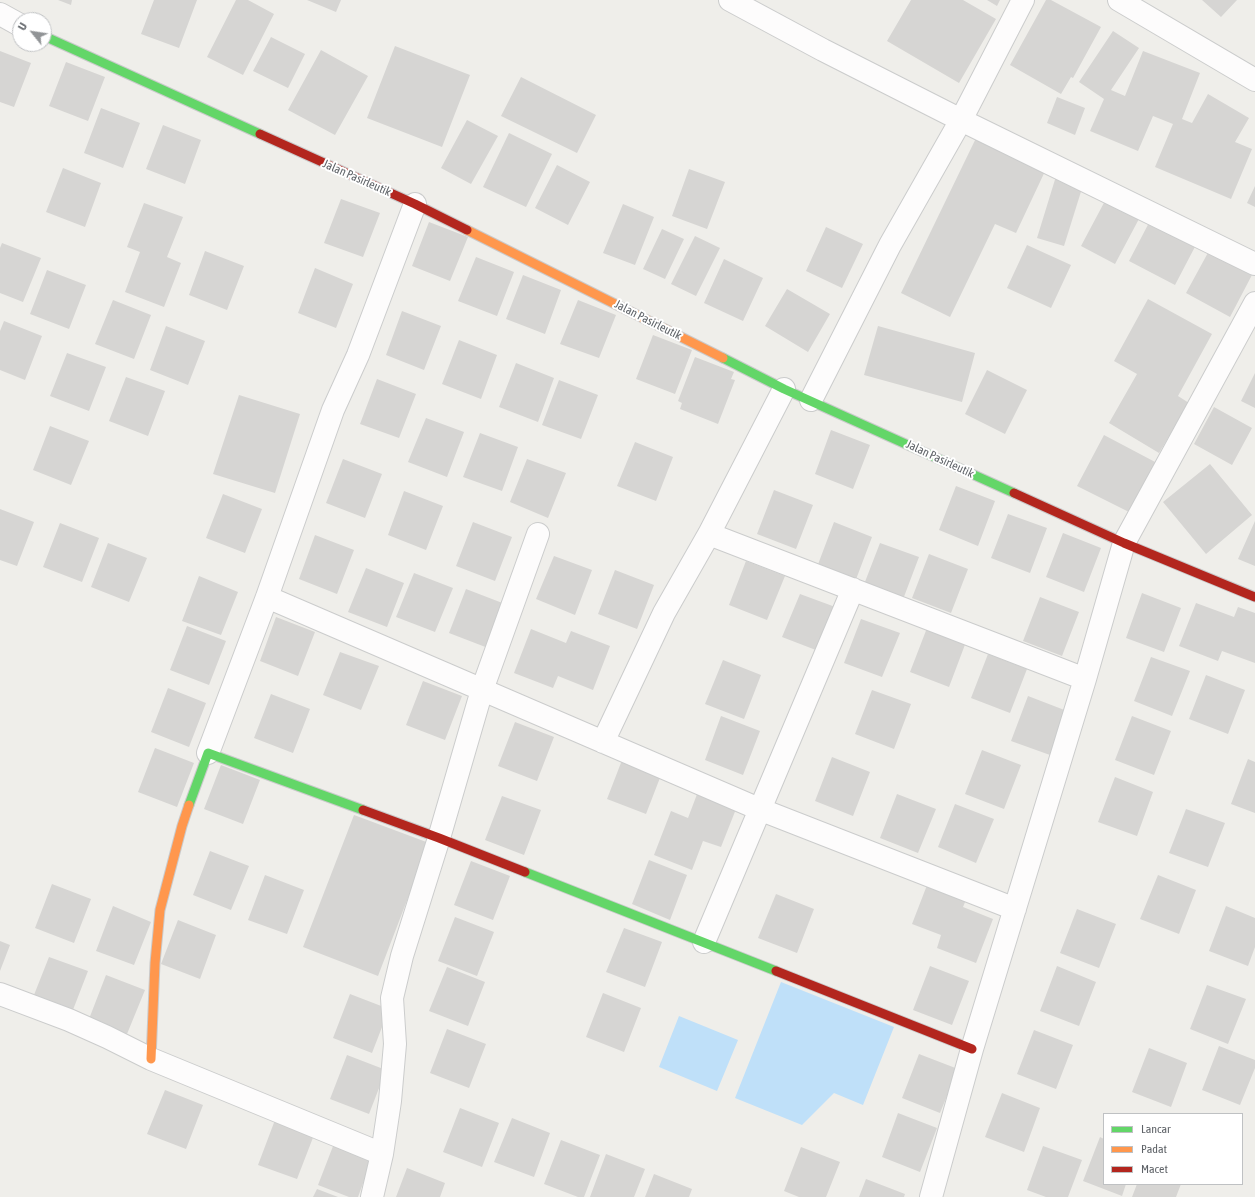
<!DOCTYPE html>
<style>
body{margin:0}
#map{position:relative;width:1255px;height:1197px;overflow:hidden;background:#efeeea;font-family:"Asap Condensed",sans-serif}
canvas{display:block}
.legend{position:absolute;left:1103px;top:1113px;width:140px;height:72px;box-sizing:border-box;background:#fff;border:1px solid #bfc1c3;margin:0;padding:5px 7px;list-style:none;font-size:12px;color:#5f6368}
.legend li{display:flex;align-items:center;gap:8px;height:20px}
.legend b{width:20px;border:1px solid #bfc1c3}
.north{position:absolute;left:12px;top:12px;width:40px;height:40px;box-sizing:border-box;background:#fff;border:1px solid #bfc1c3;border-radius:50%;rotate:300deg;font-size:11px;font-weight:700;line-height:16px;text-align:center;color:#5f6368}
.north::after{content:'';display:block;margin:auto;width:14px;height:18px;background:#919496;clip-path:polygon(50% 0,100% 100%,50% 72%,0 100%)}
</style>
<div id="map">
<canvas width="1255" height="1197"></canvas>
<ul class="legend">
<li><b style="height:5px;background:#63d668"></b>Lancar</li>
<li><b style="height:5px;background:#ff974d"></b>Padat</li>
<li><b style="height:5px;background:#b3261e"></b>Macet</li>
</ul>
<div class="north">U</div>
</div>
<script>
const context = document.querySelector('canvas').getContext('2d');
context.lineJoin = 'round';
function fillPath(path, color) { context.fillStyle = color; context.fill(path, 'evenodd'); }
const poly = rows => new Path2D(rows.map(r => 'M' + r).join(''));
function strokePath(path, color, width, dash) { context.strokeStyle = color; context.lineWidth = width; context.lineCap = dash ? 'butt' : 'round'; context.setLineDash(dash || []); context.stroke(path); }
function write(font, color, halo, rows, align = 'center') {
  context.font = font + ' "Asap Condensed",sans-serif'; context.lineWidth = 4; context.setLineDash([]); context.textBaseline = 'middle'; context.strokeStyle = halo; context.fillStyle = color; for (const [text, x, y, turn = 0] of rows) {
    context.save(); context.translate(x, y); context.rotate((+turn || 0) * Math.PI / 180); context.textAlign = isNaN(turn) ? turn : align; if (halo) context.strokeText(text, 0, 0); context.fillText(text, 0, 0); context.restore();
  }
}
fillPath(poly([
 [781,982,894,1027,863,1105,834,1093,802,1125,735,1098],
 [679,1016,738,1040,717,1091,659,1067]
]), '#bfe0f9');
fillPath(poly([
 [58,0,72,0,71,5],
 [154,0,197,0,179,48,141,34],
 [236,0,248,0,274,14,243,75,207,57],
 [307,0,341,0,336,12],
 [911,0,963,0,996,19,959,83,887,41],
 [987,0,1000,0,997,6],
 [1046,0,1051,0,1101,27,1073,78,1071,77,1061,94,1010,65],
 [1202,0,1237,0,1221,17],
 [1113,31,1139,48,1111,90,1125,96,1143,51,1200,73,1182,119,1192,123,1208,94,1249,118,1235,142,1252,149,1231,199,1155,167,1173,124,1153,116,1138,151,1090,131,1104,99,1079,82],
 [271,37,305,54,288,88,253,71],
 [395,46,470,75,442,147,367,118],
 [321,50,368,76,335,135,288,110],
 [0,51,31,63,14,107,0,102],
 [66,62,105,77,88,121,49,106],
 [521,77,596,115,577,153,501,116],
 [1057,97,1085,108,1075,135,1047,123],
 [101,108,140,123,123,168,84,153],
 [467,120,498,136,471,184,441,168],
 [163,125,201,140,185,184,146,169],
 [509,133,552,154,526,207,483,187],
 [978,134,1047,167,1016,233,995,224,950,317,901,293],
 [557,165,590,182,568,225,535,208],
 [63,168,101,183,85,227,46,212],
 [689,169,725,182,707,229,672,216],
 [1057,173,1084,182,1064,246,1037,238],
 [1255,186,1255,207,1247,203],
 [341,199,380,213,363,257,324,243],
 [1106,199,1140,217,1115,264,1081,246],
 [144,203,183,217,167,257,181,263,164,307,125,292,140,252,127,247],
 [623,204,654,217,635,265,603,253],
 [1152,217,1198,241,1175,285,1129,261],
 [429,222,468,237,450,281,412,266],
 [826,227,863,244,842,288,806,271],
 [662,229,684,239,665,279,643,269],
 [695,236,720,248,696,296,671,284],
 [2,243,41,258,23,302,0,293,0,248],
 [1027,245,1071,265,1051,308,1007,288],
 [1210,249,1253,273,1230,317,1186,293],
 [205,251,244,266,227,310,189,295],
 [476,257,514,272,497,316,458,301],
 [724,259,763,278,743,321,704,303],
 [315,268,353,284,336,328,298,313],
 [47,270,86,285,69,329,30,314],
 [523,275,561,290,545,334,506,319],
 [787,289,830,314,808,352,765,326],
 [1148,299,1212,334,1178,396,1189,403,1159,453,1109,423,1137,374,1114,361],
 [113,300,151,315,134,359,95,344],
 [578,300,616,315,599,358,560,344],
 [402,311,441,326,424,370,386,355],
 [4,321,42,336,25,380,0,370,0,331],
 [166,326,205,341,188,385,150,370],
 [878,326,975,353,962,402,864,375],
 [653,335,692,350,675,394,636,379],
 [459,340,497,355,481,399,442,384],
 [67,353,106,367,89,411,50,396],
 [695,357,734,372,731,379,735,380,718,424,680,409,682,403,678,401],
 [516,363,554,378,538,422,499,407],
 [987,370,1027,390,1005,434,965,414],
 [1255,373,1255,408,1241,401],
 [126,377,165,391,148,436,109,421],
 [377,379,416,394,399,438,360,424],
 [559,380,598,395,581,439,542,425],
 [239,395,300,414,275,493,213,474],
 [1214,407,1252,428,1232,465,1194,444],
 [426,418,464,432,447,477,408,462],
 [50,426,89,441,71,485,33,470],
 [831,430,870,445,853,489,815,474],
 [480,433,518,447,502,491,463,477],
 [1104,435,1157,463,1131,513,1077,486],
 [635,442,673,457,656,501,617,486],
 [343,459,382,474,365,518,326,503],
 [527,459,566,473,548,518,510,502],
 [1210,464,1252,515,1206,554,1163,502],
 [956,486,995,501,978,546,939,530],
 [774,490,813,505,796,549,757,534],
 [404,491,443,506,426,550,388,535],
 [223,494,262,509,245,553,206,538],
 [0,509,34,522,17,566,0,560],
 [1008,514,1047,528,1030,573,991,558],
 [1255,521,1255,566,1238,559],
 [473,522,512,537,495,581,456,566],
 [834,522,872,537,855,582,817,567],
 [60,523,99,538,82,582,43,567],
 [1063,533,1101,548,1084,592,1046,577],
 [315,535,354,550,337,594,299,579],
 [108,543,147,558,129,602,91,587],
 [880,543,919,557,902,602,863,587],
 [929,554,968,569,951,613,912,598],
 [554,556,592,570,575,615,536,599],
 [746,561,785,576,767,620,729,605],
 [366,568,404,583,387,627,348,612],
 [615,570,654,585,637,629,598,614],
 [414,573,453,588,435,632,396,617],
 [199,576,238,592,221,635,182,621],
 [466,589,505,604,488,648,449,633],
 [1142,593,1181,608,1164,652,1126,638],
 [800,594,838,608,821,652,782,637],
 [1040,597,1079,612,1062,656,1023,641],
 [1196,603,1234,617,1238,607,1255,613,1255,663,1222,651,1218,661,1179,646],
 [276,617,315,632,298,676,260,661],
 [861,619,900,633,882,677,844,663],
 [187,626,226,641,209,685,170,670],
 [927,628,966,642,949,687,910,672],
 [531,629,566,643,571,631,610,646,593,690,558,676,553,688,514,673],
 [340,652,379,666,361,710,323,695],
 [988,654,1027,669,1010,713,971,698],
 [1151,657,1190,671,1172,716,1134,701],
 [723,660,761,675,744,719,705,704],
 [1206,675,1245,690,1228,734,1189,719],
 [423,681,462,696,445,740,406,725],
 [168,688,206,703,189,747,151,732],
 [872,690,911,704,894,749,855,734],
 [271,694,310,709,293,753,254,738],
 [1028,696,1067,711,1050,755,1011,741],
 [721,716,760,731,743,775,705,760],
 [1132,716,1171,731,1154,775,1115,760],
 [515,722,554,737,537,781,498,766],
 [155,748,194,763,177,807,138,792],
 [982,750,1021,765,1004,809,965,794],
 [624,755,663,770,646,814,607,799],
 [832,757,870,772,853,816,815,801],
 [1248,759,1255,762,1255,813,1231,804],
 [221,765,260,780,243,824,204,809],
 [1115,777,1153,792,1137,836,1098,822],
 [699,789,738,804,721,847,703,841,692,870,654,855,671,811,688,818],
 [897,794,936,809,918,853,880,838],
 [502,796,541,810,524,855,485,840],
 [955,804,994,819,976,863,938,847],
 [1186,809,1225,823,1208,867,1169,853],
 [354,815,429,843,378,976,303,947],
 [210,851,249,866,231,910,193,895],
 [649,860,687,875,670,920,632,904],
 [471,861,510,876,493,920,454,905],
 [265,875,304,890,287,934,248,920],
 [1158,875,1196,890,1179,934,1140,919],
 [929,880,968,895,963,907,993,919,976,963,937,948,941,935,912,924],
 [52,884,91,899,74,943,35,928],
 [776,894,814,909,797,953,758,938],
 [113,906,151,922,134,965,96,951],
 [1226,906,1255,918,1255,947,1248,966,1209,951],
 [1077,909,1116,924,1099,968,1060,953],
 [455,917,494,932,477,976,438,961],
 [178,920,216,935,200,979,161,964],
 [624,928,662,942,645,987,606,972],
 [0,941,10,945,0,971],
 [49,957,88,971,71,1015,32,1000],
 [930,966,969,981,952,1025,913,1010],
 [1057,966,1096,982,1079,1026,1040,1011],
 [447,967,485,982,468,1026,429,1011],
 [106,975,145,990,127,1034,89,1019],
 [1207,985,1246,999,1228,1044,1190,1029],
 [603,993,641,1008,624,1052,586,1037],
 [350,994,389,1009,372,1053,333,1038],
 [447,1029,486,1044,469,1088,430,1073],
 [1034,1030,1073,1045,1056,1089,1017,1074],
 [1219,1046,1255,1060,1255,1068,1240,1105,1202,1090],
 [1149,1048,1187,1063,1171,1107,1132,1092],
 [919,1054,958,1069,940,1113,902,1098],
 [347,1055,386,1070,369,1114,330,1099],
 [165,1090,203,1105,186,1149,147,1134],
 [1002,1093,1040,1108,1024,1152,985,1137],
 [460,1108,499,1123,482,1167,443,1152],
 [898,1113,937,1128,920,1172,882,1157],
 [512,1118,550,1133,534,1177,494,1162],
 [275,1120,314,1135,297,1179,258,1165],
 [1100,1137,1104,1139,1104,1184,1126,1184,1122,1196,1083,1181],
 [561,1140,600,1155,584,1197,578,1197,544,1184],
 [335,1141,373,1156,358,1197,349,1197,318,1185],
 [1043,1146,1082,1160,1068,1197,1046,1197,1027,1190],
 [801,1147,840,1162,826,1197,799,1197,784,1191],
 [606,1154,645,1169,634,1197,590,1197],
 [407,1168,445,1183,440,1197,396,1197],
 [654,1174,692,1189,689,1197,645,1197],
 [866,1179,905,1194,904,1197,859,1197],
 [1137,1184,1181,1184,1176,1197,1132,1197],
 [317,1189,338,1197,313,1197]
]), '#d6d5d3');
const street = poly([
 [730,0,823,50,961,120,1255,264],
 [1119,0,1255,80],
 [0,14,20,25],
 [811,400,890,245,961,120,1023,0],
 [709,534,1085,679],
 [267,597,759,809,1015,909],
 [603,742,664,613,709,534,784,389],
 [208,753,267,597,333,410,358,355,415,204],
 [704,942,853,589],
 [0,994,69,1020,107,1037,151,1059,382,1154],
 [372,1197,382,1154,390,1101,395,1044,392,998,402,956,439,838,482,690,538,534],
 [931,1197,972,1049,1085,679,1124,543,1255,303]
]);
const fast = poly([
 [44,36,260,134],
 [723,358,784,389,1014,493],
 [189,805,208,753,363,810],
 [525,872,776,971]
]);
const slow = poly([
 [467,230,723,358],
 [151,1059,155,963,160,910,182,826,189,805]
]);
const jam = poly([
 [260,134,415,204,467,230],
 [1014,493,1124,543,1255,597],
 [363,810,439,838,525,872],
 [776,971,972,1049]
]);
strokePath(street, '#cbcccc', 24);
strokePath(fast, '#cacacb', 11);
strokePath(slow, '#cacacb', 11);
strokePath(jam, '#cacacb', 11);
strokePath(street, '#fdfcfc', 22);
strokePath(fast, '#63d668', 9);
strokePath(slow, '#ff974d', 9);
strokePath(jam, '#b3261e', 9);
write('12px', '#5f6368', '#fff', [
 ["Jalan Pasirleutik",357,178,24],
 ["Jalan Pasirleutik",648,320,27],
 ["Jalan Pasirleutik",940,459,25]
]);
</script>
